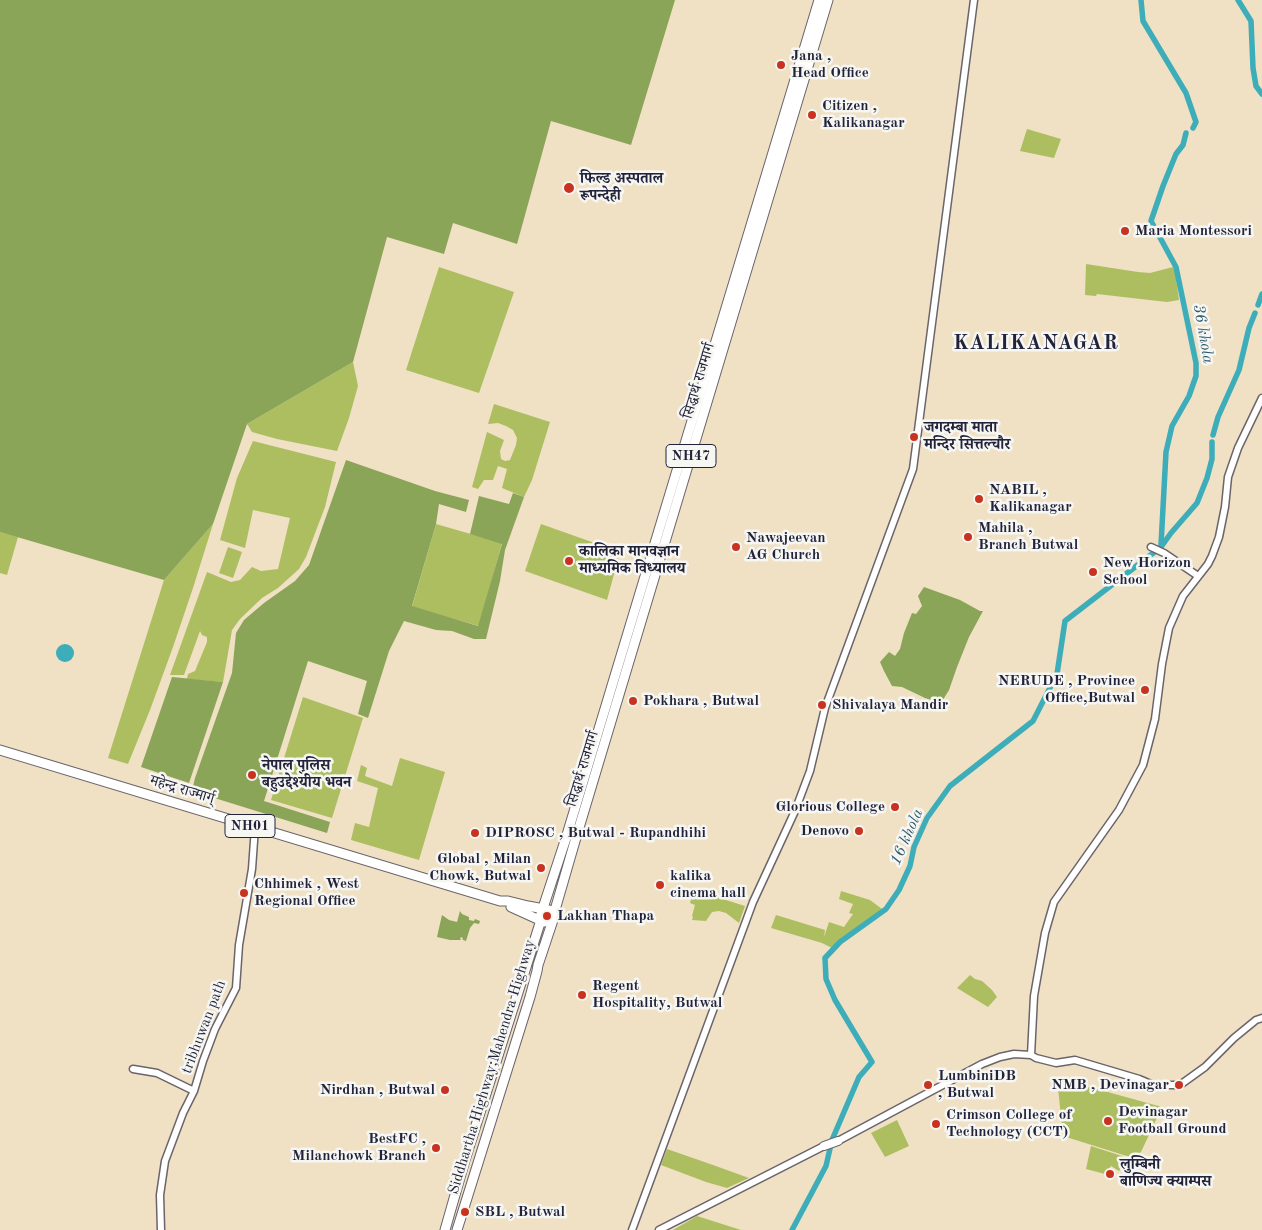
<!DOCTYPE html>
<meta charset="utf-8">
<style>
body{margin:0}
canvas{display:block;background:#f0e0c4}
</style>
<canvas width="1262" height="1230"></canvas>
<script>
const context = document.querySelector('canvas').getContext('2d');
context.lineJoin = 'round';
function fillPath(path, color) { context.fillStyle = color; context.fill(path, 'evenodd'); }
const poly = rows => new Path2D(rows.map(r => 'M' + r).join(''));
function strokePath(path, color, width, dash) { context.strokeStyle = color; context.lineWidth = width; context.lineCap = dash ? 'butt' : 'round'; context.setLineDash(dash || []); context.stroke(path); }
function write(font, color, halo, rows, align = 'center') {
  context.font = font + ' "Old Standard TT","Noto Serif Devanagari",serif'; context.lineWidth = 5; context.setLineDash([]); context.textBaseline = 'middle'; context.strokeStyle = halo; context.fillStyle = color; for (const [text, x, y, turn = 0] of rows) {
    context.save(); context.translate(x, y); context.rotate((+turn || 0) * Math.PI / 180); context.textAlign = isNaN(turn) ? turn : align; if (halo) context.strokeText(text, 0, 0); context.fillText(text, 0, 0); context.restore();
  }
}
fillPath(poly([
 [1027,129,1061,139,1054,158,1020,151],
 [1086,264,1138,272,1150,273,1173,267,1175,271,1179,300,1167,302,1097,294,1096,296,1085,295],
 [439,267,514,292,479,393,406,370],
 [353,362,358,386,349,418,337,451,277,439,252,432,247,424],
 [494,404,550,422,532,480,524,497,502,488,507,469,498,466,493,480,484,480,478,489,472,487,487,432,504,440,500,451,501,459,505,461,510,460,516,445,517,438,513,430,506,426,498,423,488,424],
 [253,441,336,462,325,507,306,557,299,569,278,588,262,598,240,619,232,630,223,682,187,679,188,674,195,671,207,642,207,637,202,635,200,631,184,675,170,675,207,572,231,582,240,580,252,567,261,571,278,569,290,518,253,510,245,548,220,540,237,478],
 [213,524,193,588,173,647,150,710,128,764,108,758,164,580],
 [436,524,502,543,479,626,412,607],
 [541,524,620,552,607,600,525,571],
 [0,532,18,537,7,575,0,573],
 [228,547,242,552,233,578,219,573],
 [303,697,363,718,332,818,271,800],
 [400,758,445,772,419,860,351,840,355,823,369,827,378,788,357,781,361,765,367,768,365,776,392,786],
 [694,890,745,906,739,923,726,913,719,911,712,912,706,921,692,920,693,917,692,916,695,905,690,903],
 [841,891,870,900,882,909,832,948,822,943,771,928,776,915,825,930,824,937,829,922,844,927,853,914,849,913,853,904,839,899],
 [970,975,975,979,982,981,992,990,997,997,988,1007,957,988],
 [1057,1078,1162,1107,1141,1152,1133,1158,1063,1136],
 [897,1120,909,1146,885,1157,871,1133],
 [1091,1146,1128,1158,1119,1171,1111,1166,1105,1174,1086,1169],
 [667,1149,713,1165,749,1178,727,1188,706,1182,661,1165],
 [697,1216,741,1230,673,1230]
]), '#adbe61');
fillPath(poly([
 [0,0,675,0,631,145,551,121,517,244,453,223,444,254,387,237,353,362,247,424,213,524,164,580,0,532],
 [346,460,435,491,469,500,466,512,439,504,436,524,412,606,478,626,502,544,470,534,479,496,509,504,513,493,524,497,505,550,500,581,486,639,474,639,452,631,436,630,404,621,389,651,368,718,358,714,367,681,308,661,264,801,330,822,327,833,192,791,195,778,232,673,236,633,244,620,264,603,295,581,309,565],
 [924,587,960,600,980,611,983,611,969,637,957,667,949,690,941,703,925,698,902,687,892,686,884,671,880,662,889,652,895,656,900,649,904,633,912,613,916,614,922,606,918,596],
 [172,677,223,682,189,783,141,767],
 [460,911,462,914,469,917,469,920,474,921,475,919,480,921,479,924,474,923,470,928,466,941,463,940,462,937,460,938,461,940,450,940,437,937,442,915,449,920,457,922]
]), '#8aa557');
fillPath(poly([
 '56 653a9 9 0 1 1 18 0a9 9 0 1 1-18 0Z'
]), '#3dadba');
strokePath(poly([
 [1141,0,1143,21,1186,93,1196,122,1193,128],
 [1238,0,1251,21,1253,68,1256,86,1262,94],
 [1258,305,1262,294],
 [1213,435,1218,417,1239,370,1249,328,1255,313],
 [1161,545,1166,452,1172,426,1189,396,1196,376,1196,363,1176,267,1151,221,1163,186,1176,154,1183,145,1186,133],
 [792,1230,826,1166,832,1140,859,1077,872,1062,835,1000,826,979,825,958,840,942,886,909,899,890,910,866,914,847,927,818,950,786,1033,721,1057,674,1065,621,1161,547,1171,533,1197,503,1207,478,1212,459,1212,442]
]), '#3dadba', 5.5);
const minor = poly([
 [1151,547,1164,553,1198,576],
 [1031,1055,1034,996,1045,933,1054,902,1119,810,1143,765,1155,719,1162,664,1169,628,1183,596,1208,564,1212,556,1219,537,1225,507,1228,477,1238,448,1262,398],
 [133,1069,157,1073,194,1091],
 [838,1141,982,1064,1000,1057,1014,1054,1031,1055,1036,1058,1056,1063,1075,1060,1139,1079,1153,1085,1180,1085,1205,1067,1234,1038,1256,1020,1262,1018],
 [161,1230,160,1195,165,1161,183,1113,194,1091,203,1061,215,1029,236,988,239,945,252,869,255,827],
 [632,1230,753,902,795,811,810,771,825,708,913,469,974,0],
 [659,1230,824,1146]
]);
const major = poly([
 [824,1146,838,1141]
]);
const highway = poly([
 [0,750,500,901,508,901,528,906,549,910],
 [511,907,544,922],
 [445,1230,465,1160,540,923,541,914,566,838,819,0],
 [457,1230,530,997,537,971,538,965,554,917,555,910,575,841,828,0]
]);
strokePath(minor, '#6a646b', 9);
strokePath(major, '#6a646b', 10);
strokePath(highway, '#6a646b', 11);
strokePath(minor, '#fff', 6);
strokePath(major, '#fff', 8);
strokePath(highway, '#fff', 9);
for (const [x, y, r, color] of [
 [781,65,5,"#c8321e"],
 [812,115,5,"#c8321e"],
 [569,188,6,"#c8321e"],
 [1125,231,5,"#c8321e"],
 [914,437,5,"#c8321e"],
 [979,499,5,"#c8321e"],
 [968,537,5,"#c8321e"],
 [736,547,5,"#c8321e"],
 [569,561,5,"#c8321e"],
 [1093,572,5,"#c8321e"],
 [1145,690,5,"#c8321e"],
 [633,701,5,"#c8321e"],
 [822,705,5,"#c8321e"],
 [252,775,5,"#c8321e"],
 [895,807,5,"#c8321e"],
 [859,831,5,"#c8321e"],
 [475,833,5,"#c8321e"],
 [541,868,5,"#c8321e"],
 [660,885,5,"#c8321e"],
 [244,893,5,"#c8321e"],
 [547,916,5,"#c8321e"],
 [582,995,5,"#c8321e"],
 [928,1085,5,"#c8321e"],
 [1179,1085,5,"#c8321e"],
 [445,1090,5,"#c8321e"],
 [1108,1121,5,"#c8321e"],
 [936,1124,5,"#c8321e"],
 [436,1148,5,"#c8321e"],
 [1110,1174,5,"#c8321e"],
 [465,1212,5,"#c8321e"]
]) { const dot = new Path2D(); dot.arc(x, y, r, 0, 2 * Math.PI); context.fillStyle = color; context.fill(dot); strokePath(dot, '#f6f6f2', 2); }
for (const [x, y, w] of [
 [691,456,50],
 [250,826,50]
]) { const box = new Path2D(); box.roundRect(x - w / 2, y - 11.5, w, 23, 4); context.fillStyle = '#f6f6f2'; context.fill(box); strokePath(box, '#22223b', 1); }
write('bold 14px', '#22223b', null, [
 ["NH47",691,456],
 ["NH01",250,826]
]);
write('bold 15px', '#22223b', '#f6f6f2', [
 ["Jana ,",791,56],
 ["Head Office",791,73],
 ["Citizen ,",822,106],
 ["Kalikanagar",822,123],
 ["फिल्ड अस्पताल",580,179],
 ["रूपन्देही",580,196],
 ["Maria Montessori",1135,231],
 ["जगदम्बा माता",924,428],
 ["मन्दिर सित्तल्चौर",924,445],
 ["NABIL ,",989,490],
 ["Kalikanagar",989,507],
 ["Mahila ,",978,528],
 ["Branch Butwal",978,545],
 ["Nawajeevan",746,538],
 ["AG Church",746,555],
 ["कालिका मानवज्ञान",579,552],
 ["माध्यमिक विध्यालय",579,569],
 ["New Horizon",1103,563],
 ["School",1103,580],
 ["NERUDE , Province",1135,681,"right"],
 ["Office,Butwal",1135,698,"right"],
 ["Pokhara , Butwal",643,701],
 ["Shivalaya Mandir",832,705],
 ["नेपाल पुलिस",262,766],
 ["बहुउद्देश्यीय भवन",262,783],
 ["Glorious College",885,807,"right"],
 ["Denovo",849,831,"right"],
 ["DIPROSC , Butwal - Rupandhihi",485,833],
 ["Global , Milan",531,859,"right"],
 ["Chowk, Butwal",531,876,"right"],
 ["kalika",670,876],
 ["cinema hall",670,893],
 ["Chhimek , West",254,884],
 ["Regional Office",254,901],
 ["Lakhan Thapa",557,916],
 ["Regent",592,986],
 ["Hospitality, Butwal",592,1003],
 ["LumbiniDB",938,1076],
 [", Butwal",938,1093],
 ["NMB , Devinagar",1169,1085,"right"],
 ["Nirdhan , Butwal",435,1090,"right"],
 ["Devinagar",1118,1112],
 ["Football Ground",1118,1129],
 ["Crimson College of",946,1115],
 ["Technology (CCT)",946,1132],
 ["BestFC ,",426,1139,"right"],
 ["Milanchowk Branch",426,1156,"right"],
 ["लुम्बिनी",1120,1165],
 ["बाणिज्य क्याम्पस",1120,1182],
 ["SBL , Butwal",475,1212]
], 'left');
write('15px', '#22223b', '#f6f6f2', [
 ["सिद्धार्थ राजमार्ग",699,381,-73],
 ["सिद्धार्थ राजमार्ग",583,769,-73],
 ["महेन्द्र राज्मार्ग्",182,790,17],
 ["tribhuwan path",204,1027,-69],
 ["Siddhartha Highway;Mahendra Highway",492,1067,-73]
]);
write('italic 16px', '#2d5a6e', '#f6f6f2', [
 ["36 khola",1203,334,80],
 ["16 khola",907,837,-66]
]);
context.letterSpacing = '1px';
write('bold 20px', '#22223b', '#f6f6f2', [
 ["KALIKANAGAR",1036,344]
]);
context.letterSpacing = '0px';
</script>
